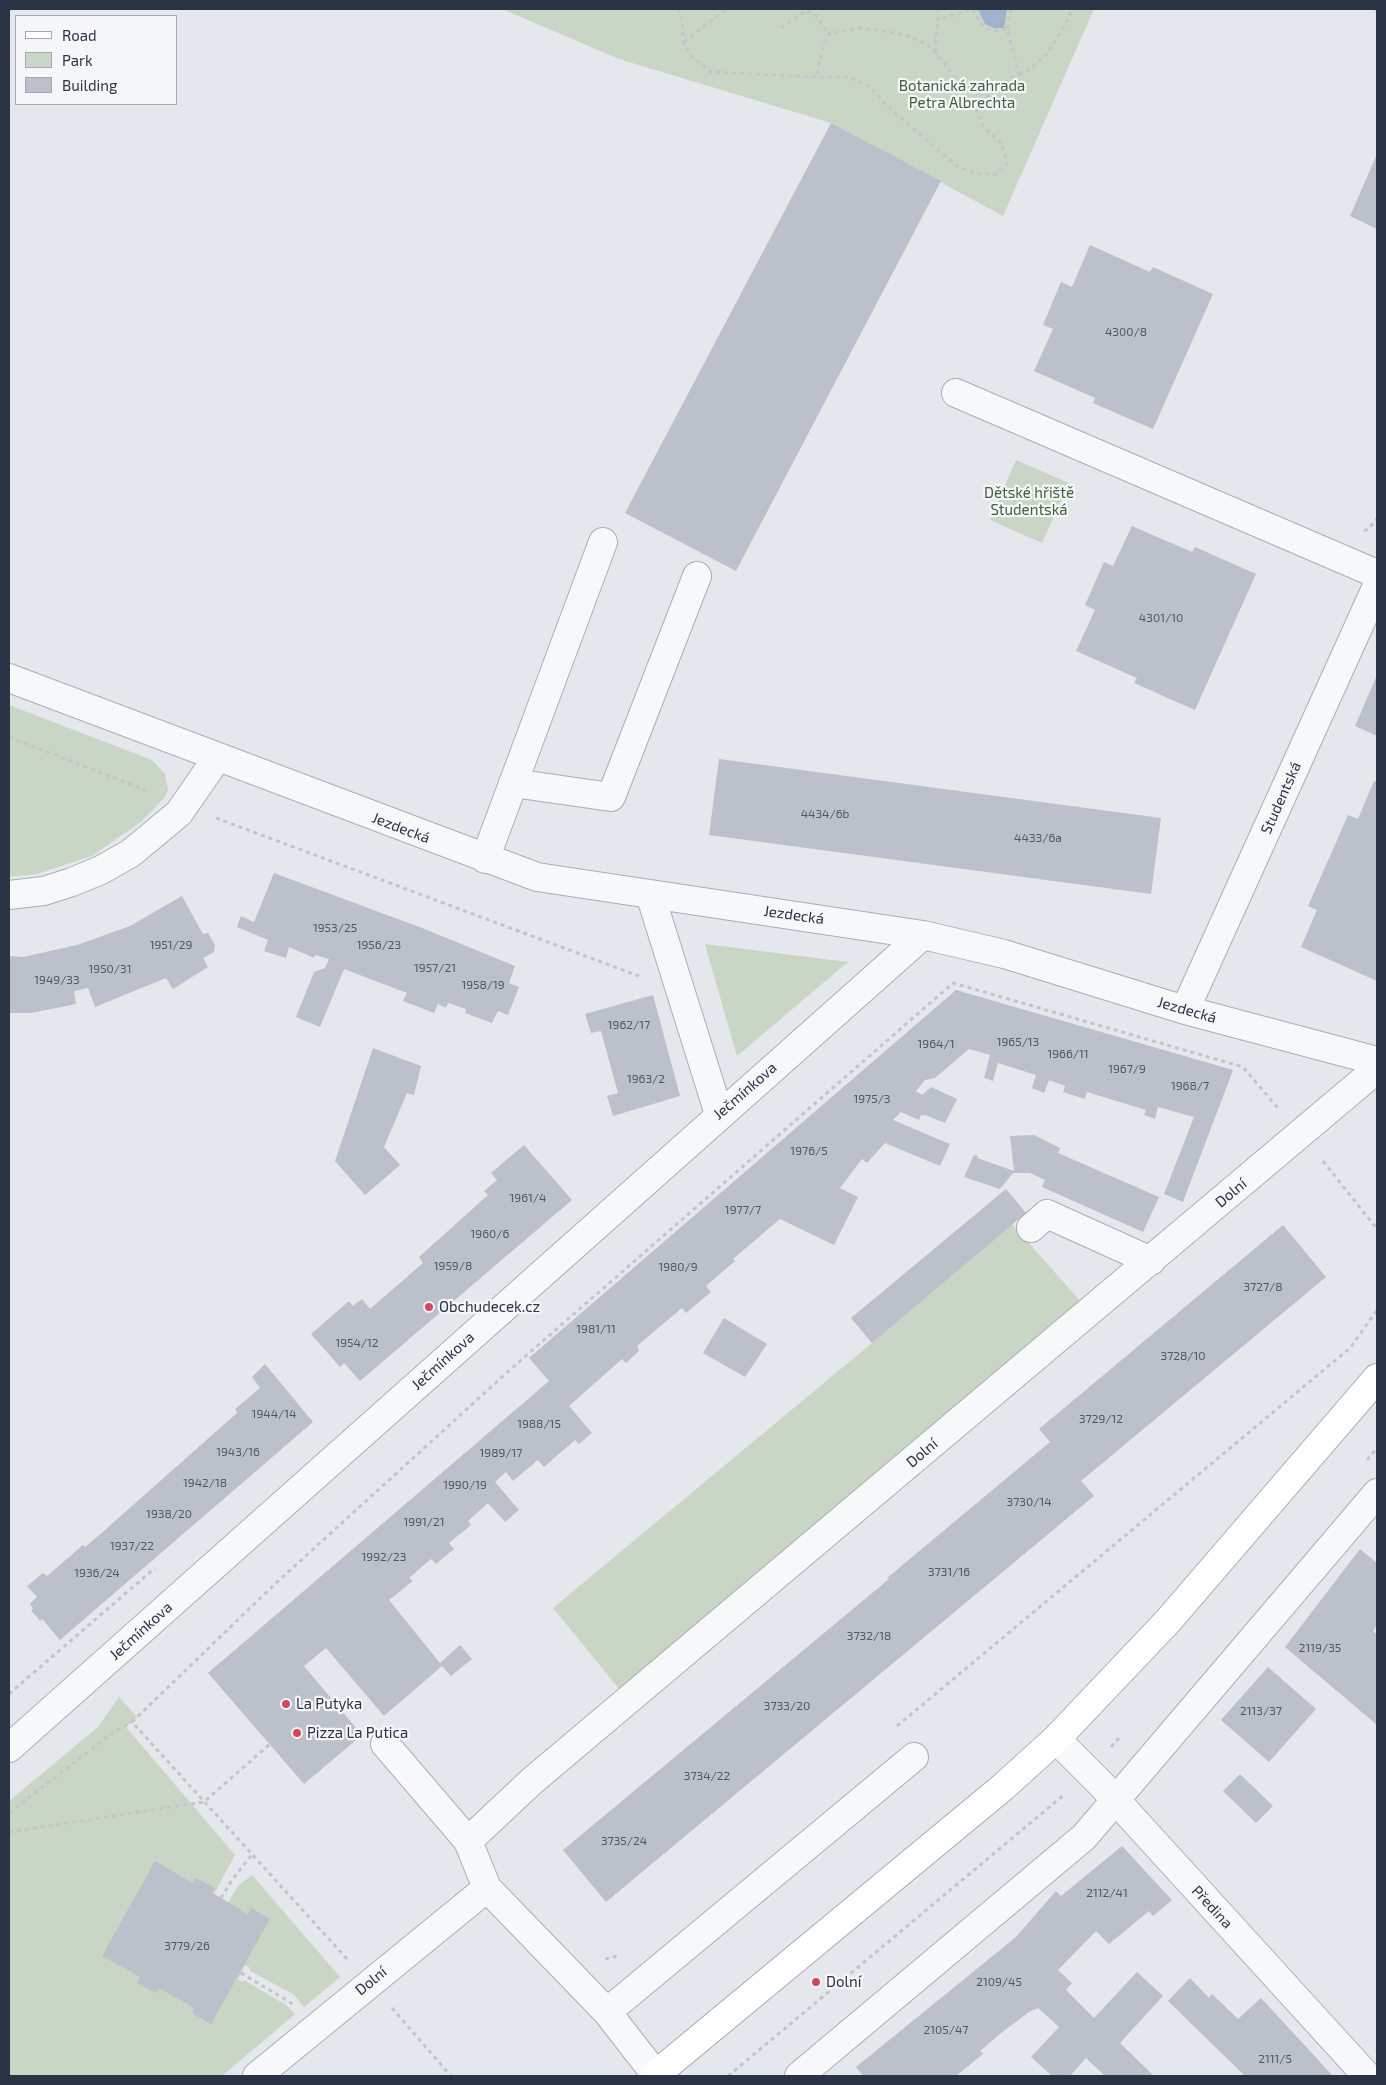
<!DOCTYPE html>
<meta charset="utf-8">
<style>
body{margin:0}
#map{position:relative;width:1386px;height:2085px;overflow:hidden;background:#e4e7ec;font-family:"Exo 2",sans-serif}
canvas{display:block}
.frame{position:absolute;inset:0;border:10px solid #2b3445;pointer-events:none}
.legend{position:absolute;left:15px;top:15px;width:162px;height:90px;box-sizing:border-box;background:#f4f6f9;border:1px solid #a4a8b1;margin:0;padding:6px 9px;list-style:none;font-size:15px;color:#2b3445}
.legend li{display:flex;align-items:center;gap:10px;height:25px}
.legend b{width:25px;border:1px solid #a4a8b1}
</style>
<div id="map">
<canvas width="1386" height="2085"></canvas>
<div class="frame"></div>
<ul class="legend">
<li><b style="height:6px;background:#fff"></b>Road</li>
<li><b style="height:14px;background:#c9d6c5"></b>Park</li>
<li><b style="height:14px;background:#bbc0ca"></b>Building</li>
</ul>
</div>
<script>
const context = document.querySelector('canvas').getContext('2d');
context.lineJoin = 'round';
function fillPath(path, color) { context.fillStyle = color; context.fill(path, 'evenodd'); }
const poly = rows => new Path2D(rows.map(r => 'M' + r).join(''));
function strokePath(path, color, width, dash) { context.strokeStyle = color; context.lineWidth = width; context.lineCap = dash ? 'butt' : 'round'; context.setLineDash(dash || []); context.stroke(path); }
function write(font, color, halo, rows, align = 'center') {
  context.font = font + ' "Exo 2",sans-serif'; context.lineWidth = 4.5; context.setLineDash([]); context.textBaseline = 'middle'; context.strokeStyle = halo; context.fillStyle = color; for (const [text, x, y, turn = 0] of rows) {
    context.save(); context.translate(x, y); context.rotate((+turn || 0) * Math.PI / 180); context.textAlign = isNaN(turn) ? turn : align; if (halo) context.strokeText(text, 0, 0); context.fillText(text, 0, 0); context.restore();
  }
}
fillPath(poly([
 [502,9,1094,9,1003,216,831,123,619,59],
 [1016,460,1069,483,1042,543,990,520],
 [9,705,152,760,165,774,168,790,164,798,142,821,92,856,37,874,9,877],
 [705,944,848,962,737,1056],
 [1012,1224,1082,1303,620,1690,553,1608,872,1343],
 [119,1697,137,1717,126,1727,235,1855,214,1894,228,1902,239,1885,252,1875,340,1977,304,2007,293,1994,250,1971,250,1968,245,1965,238,1980,243,1982,244,1980,286,2005,295,2014,222,2076,9,2076,9,1801,98,1727]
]), '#c9d6c5');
fillPath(poly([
 [978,9,1007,9,1004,28,994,28,985,24]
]), '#9fb4cc');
fillPath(poly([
 [831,123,941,181,736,571,625,513],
 [1377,154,1377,229,1350,216],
 [1090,245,1150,272,1153,267,1213,294,1153,429,1093,403,1095,398,1034,371,1053,329,1043,325,1061,282,1072,287],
 [1132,526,1192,552,1195,547,1256,574,1195,710,1134,683,1137,678,1076,651,1095,610,1085,605,1104,562,1113,566],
 [1377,675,1377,736,1355,726],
 [719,759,1161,818,1151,894,709,835],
 [1374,781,1377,782,1377,981,1301,947,1317,910,1308,906,1348,815,1358,819],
 [274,873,422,928,515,966,509,983,519,987,508,1015,498,1011,492,1023,465,1013,466,1009,448,1003,446,1008,438,1004,434,1013,403,1001,407,993,344,969,320,1027,296,1017,314,972,325,968,329,959,315,955,314,958,289,947,286,958,264,951,268,940,237,927,241,916,254,922],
 [182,896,203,934,208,933,215,945,214,952,203,958,208,967,173,989,166,978,95,1007,88,988,74,991,76,1004,31,1013,9,1013,9,956,23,957,77,945,130,926],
 [956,990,1233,1070,1183,1202,1164,1194,1194,1117,1158,1107,1155,1119,1144,1115,1146,1110,1087,1092,1085,1099,1063,1092,1065,1086,1049,1080,1044,1093,1032,1088,1036,1075,998,1063,993,1081,984,1078,990,1055,969,1049,935,1078,925,1080,916,1091,922,1095,931,1087,957,1099,945,1123,925,1115,921,1115,919,1120,901,1112,893,1120,950,1144,940,1166,885,1143,867,1163,862,1159,840,1188,858,1197,834,1245,780,1219,733,1259,735,1261,706,1286,711,1292,686,1313,682,1308,637,1346,639,1351,626,1363,622,1359,569,1406,592,1433,579,1444,575,1440,544,1467,538,1460,513,1481,506,1472,495,1482,519,1510,505,1522,488,1503,468,1521,471,1525,449,1543,454,1549,436,1564,431,1559,409,1578,413,1581,389,1600,440,1663,460,1645,472,1659,451,1676,442,1666,384,1716,326,1648,304,1666,362,1735,304,1784,208,1673,549,1381,529,1358],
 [653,995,680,1096,613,1116,607,1096,618,1093,601,1031,591,1033,585,1014],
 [373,1048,421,1066,414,1095,407,1093,384,1147,400,1165,365,1195,335,1161],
 [1034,1135,1060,1148,1058,1153,1159,1197,1143,1232,1042,1187,1045,1180,1030,1173,1013,1173,1000,1189,964,1177,974,1155,978,1156,977,1158,1014,1171,1010,1136],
 [524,1145,572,1200,360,1381,344,1363,340,1367,311,1334,349,1301,353,1306,362,1299,370,1309,423,1263,419,1257,488,1195,484,1191,497,1180,491,1173],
 [1006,1189,1026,1213,872,1343,851,1318],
 [1283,1225,1326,1277,1081,1481,1094,1496,606,1902,563,1850,889,1579,887,1578,1050,1442,1039,1429],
 [724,1318,767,1344,745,1377,703,1353],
 [265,1364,313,1422,60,1640,42,1619,40,1621,31,1610,33,1609,30,1604,37,1597,27,1586,43,1573,47,1576,83,1545,85,1547,97,1537,237,1413,235,1409,260,1388,252,1377],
 [1360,1549,1377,1563,1377,1625,1373,1631,1377,1635,1377,1725,1285,1647],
 [1268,1667,1316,1709,1269,1762,1221,1720],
 [1240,1774,1273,1806,1256,1823,1223,1791],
 [1122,1846,1172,1900,1153,1916,1149,1911,1109,1944,1096,1931,1058,1970,1072,1983,1066,1990,1094,2018,1137,1972,1163,1996,1120,2043,1154,2076,1105,2076,1086,2058,1070,2076,1052,2076,1031,2057,1059,2027,1038,2008,1029,2012,1000,2034,980,2051,983,2054,956,2076,863,2076,856,2067,1016,1937,1056,1891,1061,1896],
 [155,1861,193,1883,196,1878,215,1888,212,1893,248,1914,251,1908,270,1919,211,2024,192,2013,194,2008,159,1988,156,1993,137,1983,140,1977,102,1956],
 [1190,1978,1209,1998,1212,1994,1238,2019,1261,1998,1333,2076,1245,2076,1168,2001]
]), '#bbc0ca');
const minor = poly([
 [956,393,1377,574],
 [9,678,537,877,923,935,1004,954,1185,1010,1377,1061],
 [513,783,611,797,697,576],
 [485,859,603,542],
 [650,894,719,1114],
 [9,895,44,891,72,882,101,870,131,853,179,813,217,758],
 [1185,1010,1377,586],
 [1031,1228,1047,1214,1151,1261],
 [1056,1739,1102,1785,1367,2076],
 [385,1744,468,1841,487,1888,607,2012,656,2075],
 [9,1748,923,935],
 [468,1841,532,1781,1377,1069],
 [607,2012,914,1757],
 [257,2076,487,1888],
 [799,2076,1084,1837,1377,1493]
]);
const major = poly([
 [654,2076,1003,1787,1056,1739,1168,1621,1377,1378]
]);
strokePath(minor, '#a9aeb7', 30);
strokePath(major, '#a3abb8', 30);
strokePath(poly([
 [678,9,682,20,684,43,693,58,711,72,816,77,849,77,869,86,886,105,958,167,979,174,997,174,1007,165,1002,144,984,128,978,113,944,63,928,45,908,36,884,31,860,28,829,34,823,47,816,77],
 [938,9,938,20,972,9],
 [973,9,980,22,987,28,993,31,1007,29],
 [1011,9,1007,29,1019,74],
 [1374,9,1377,10],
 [781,28,805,11,814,13,829,34],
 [684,42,726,9],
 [935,52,938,20],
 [974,108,1000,85,1030,69,1048,53,1069,18,1071,9],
 [1364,531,1368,529,1377,519],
 [9,737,150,792],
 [216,818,639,976],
 [1323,1161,1377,1229],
 [1367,1460,1377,1448],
 [9,1694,155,1568],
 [897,1726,1350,1348,1377,1310],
 [1111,1747,1122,1735],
 [9,1813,115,1731,132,1722],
 [9,1832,204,1802,270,1744],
 [221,1898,232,1880,253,1853],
 [347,1959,132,1722,275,1584,512,1368,953,983,1243,1067,1278,1108],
 [605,1959,618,1956],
 [241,1973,293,2004],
 [392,2008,451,2076],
 [728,2076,1065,1794]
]), '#c2c5cb', 3, [4, 4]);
strokePath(minor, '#f7f8fa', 28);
strokePath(major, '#fff', 28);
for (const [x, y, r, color] of [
 [429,1307,5,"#d1495b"],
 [286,1704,5,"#d1495b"],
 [297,1733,5,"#d1495b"],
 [816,1982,5,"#d1495b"]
]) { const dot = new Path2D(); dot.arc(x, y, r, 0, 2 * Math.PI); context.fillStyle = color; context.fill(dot); strokePath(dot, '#f4f6f9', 2); }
write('12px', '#4f5766', null, [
 ["4300/8",1126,332],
 ["4301/10",1161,618],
 ["4434/6b",825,814],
 ["4433/6a",1038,838],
 ["1953/25",335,928],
 ["1951/29",171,945],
 ["1956/23",379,945],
 ["1957/21",435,968],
 ["1950/31",110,969],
 ["1949/33",57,980],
 ["1958/19",483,985],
 ["1962/17",629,1025],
 ["1965/13",1018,1042],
 ["1964/1",936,1044],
 ["1966/11",1068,1054],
 ["1967/9",1127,1069],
 ["1963/2",646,1079],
 ["1968/7",1190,1086],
 ["1975/3",872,1099],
 ["1976/5",809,1151],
 ["1961/4",528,1198],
 ["1977/7",743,1210],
 ["1960/6",490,1234],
 ["1959/8",453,1266],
 ["1980/9",678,1267],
 ["3727/8",1263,1287],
 ["1981/11",596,1329],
 ["1954/12",357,1343],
 ["3728/10",1183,1356],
 ["1944/14",274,1414],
 ["3729/12",1101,1419],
 ["1988/15",539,1424],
 ["1943/16",238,1452],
 ["1989/17",501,1453],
 ["1942/18",205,1483],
 ["1990/19",465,1485],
 ["3730/14",1029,1502],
 ["1938/20",169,1514],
 ["1991/21",424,1522],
 ["1937/22",132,1546],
 ["1992/23",384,1557],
 ["3731/16",949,1572],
 ["1936/24",97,1573],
 ["3732/18",869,1636],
 ["2119/35",1320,1648],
 ["3733/20",787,1706],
 ["2113/37",1261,1711],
 ["3734/22",707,1776],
 ["3735/24",624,1841],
 ["2112/41",1107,1893],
 ["3779/26",187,1946],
 ["2109/45",999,1982],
 ["2105/47",946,2030],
 ["2111/5",1275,2059]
]);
write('15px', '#3f6138', '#f4f6f9', [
 ["Botanická zahrada",962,86],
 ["Petra Albrechta",962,103],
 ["Dětské hřiště",1029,493],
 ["Studentská",1029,510]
]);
write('15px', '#2b3445', '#f4f6f9', [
 ["Studentská",1281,798,-66],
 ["Jezdecká",401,828,21],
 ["Jezdecká",794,915,8],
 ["Jezdecká",1187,1010,16],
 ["Ječmínkova",745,1091,-41],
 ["Dolní",1231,1193,-40],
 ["Ječmínkova",443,1361,-42],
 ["Dolní",922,1453,-40],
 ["Ječmínkova",141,1631,-42],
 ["Předina",1212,1907,47],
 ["Dolní",371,1981,-39]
]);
write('15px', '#2b3445', '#f4f6f9', [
 ["Obchudecek.cz",439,1307],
 ["La Putyka",296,1704],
 ["Pizza La Putica",307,1733],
 ["Dolní",826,1982]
], 'left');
</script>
